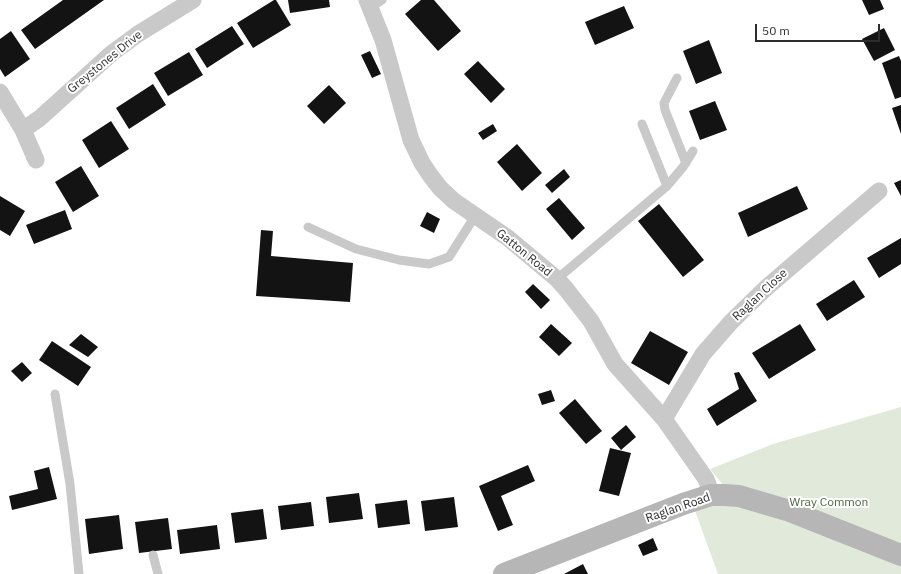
<!DOCTYPE html>
<style>
body{margin:0}
#map{position:relative;width:901px;height:574px;overflow:hidden;background:#fff;font-family:"IBM Plex Sans",sans-serif}
canvas{display:block}
.scale{position:absolute;left:755px;top:24px;width:125px;height:18px;box-sizing:border-box;border:2px solid #2c2c2c;border-top:0;padding-left:5px;font-size:12px;line-height:14px;white-space:nowrap;color:#2c2c2c;-webkit-text-stroke:3px #fff;paint-order:stroke}
</style>
<div id="map">
<canvas width="901" height="574"></canvas>
<div class="scale">50 m</div>
</div>
<script>
const context = document.querySelector('canvas').getContext('2d');
context.lineJoin = 'round';
function fillPath(path, color) { context.fillStyle = color; context.fill(path, 'evenodd'); }
const poly = rows => new Path2D(rows.map(r => 'M' + r).join(''));
function strokePath(path, color, width, dash) { context.strokeStyle = color; context.lineWidth = width; context.lineCap = dash ? 'butt' : 'round'; context.setLineDash(dash || []); context.stroke(path); }
function write(font, color, halo, rows, align = 'center') {
  context.font = font + ' "IBM Plex Sans",sans-serif'; context.lineWidth = 4; context.setLineDash([]); context.textBaseline = 'middle'; context.strokeStyle = halo; context.fillStyle = color; for (const [text, x, y, turn = 0] of rows) {
    context.save(); context.translate(x, y); context.rotate((+turn || 0) * Math.PI / 180); context.textAlign = isNaN(turn) ? turn : align; if (halo) context.strokeText(text, 0, 0); context.fillText(text, 0, 0); context.restore();
  }
}
fillPath(poly([
 [901,407,901,574,718,574,695,511,724,486,710,469,773,444]
]), '#e1e9da');
fillPath(poly([
 [63,0,104,0,35,49,21,30],
 [274,0,276,0,291,25,253,48,237,23],
 [288,0,329,0,330,7,290,13],
 [421,0,434,0,461,31,438,51,405,14],
 [862,0,880,0,884,9,869,15],
 [624,6,634,28,595,45,585,22],
 [232,26,244,44,207,68,195,49],
 [884,28,895,50,874,61,862,39],
 [11,31,30,59,5,77,0,69,0,39],
 [709,40,722,73,696,84,683,51],
 [370,51,381,74,372,78,361,55],
 [189,52,203,75,168,96,154,73],
 [899,56,901,61,901,97,895,99,882,63],
 [478,61,505,89,491,103,464,74],
 [153,84,166,105,129,129,116,108],
 [329,85,346,103,324,124,307,106],
 [715,101,727,130,700,140,689,111],
 [901,105,901,134,892,108],
 [111,121,129,149,99,168,82,140],
 [493,124,497,131,483,140,478,133],
 [517,144,542,173,522,191,497,162],
 [81,166,99,196,73,212,55,182],
 [564,169,570,177,552,193,545,185],
 [901,180,901,196,894,183],
 [797,186,808,209,748,237,738,213],
 [0,196,25,211,10,236,0,230],
 [559,198,585,228,572,240,546,209],
 [659,204,704,260,683,277,638,221],
 [65,210,72,229,34,244,26,225],
 [427,212,440,219,434,233,420,226],
 [261,230,273,231,271,256,353,263,350,302,256,296],
 [901,238,901,264,879,278,867,258],
 [854,280,865,297,827,321,816,304],
 [533,284,550,300,541,309,525,292],
 [551,324,572,343,559,356,539,337],
 [800,324,816,350,769,379,752,353],
 [650,331,688,352,669,385,631,363],
 [81,334,98,347,88,357,69,345],
 [52,341,91,367,78,386,39,360],
 [22,362,32,373,22,382,11,371],
 [739,372,757,401,717,426,707,409,739,389,734,373],
 [551,390,555,401,542,405,538,394],
 [575,399,602,431,586,444,559,413],
 [626,425,636,437,621,450,611,438],
 [610,448,631,453,619,496,599,491],
 [528,465,535,481,501,496,513,525,498,531,479,486],
 [49,467,57,499,12,510,9,496,38,489,34,471],
 [359,493,363,519,329,523,326,497],
 [454,497,458,527,425,531,421,501],
 [407,500,410,524,378,528,375,504],
 [311,502,314,526,281,530,278,506],
 [263,509,267,539,235,543,231,513],
 [119,515,123,549,89,554,85,519],
 [168,518,172,549,139,553,135,522],
 [217,525,220,549,180,554,177,530],
 [653,538,658,550,643,556,638,545],
 [583,564,588,574,564,574]
]), '#131313');
strokePath(poly([
 [370,8,382,0],
 [677,78,664,103,665,110,686,163],
 [667,186,683,167,693,151],
 [308,227,356,249,399,260,429,264,449,257,475,216],
 [557,279,667,186,642,124],
 [55,394,70,484,79,574],
 [153,555,158,574]
]), '#c9c9c9', 9);
strokePath(poly([
 [367,0,383,40,411,140,422,163,430,175,440,188,454,201,508,238,557,279,566,289,591,321,615,364,664,419,706,479,709,487,711,495],
 [0,92,23,130],
 [36,160,23,130,40,118,112,53,138,34,193,0],
 [664,419,703,354,731,322,766,288,879,191]
]), '#c9c9c9', 17);
strokePath(poly([
 [504,574,683,504,711,495,725,495,739,496,790,511,901,555]
]), '#b6b6b6', 22);
write('12px', '#2c2c2c', '#fff', [
 ["Greystones Drive",105,62,-39],
 ["Gatton Road",524,253,39],
 ["Raglan Close",760,295,-43],
 ["Raglan Road",678,508,-19]
]);
write('12px', '#4c653c', '#fff', [
 ["Wray Common",829,503]
]);
</script>
